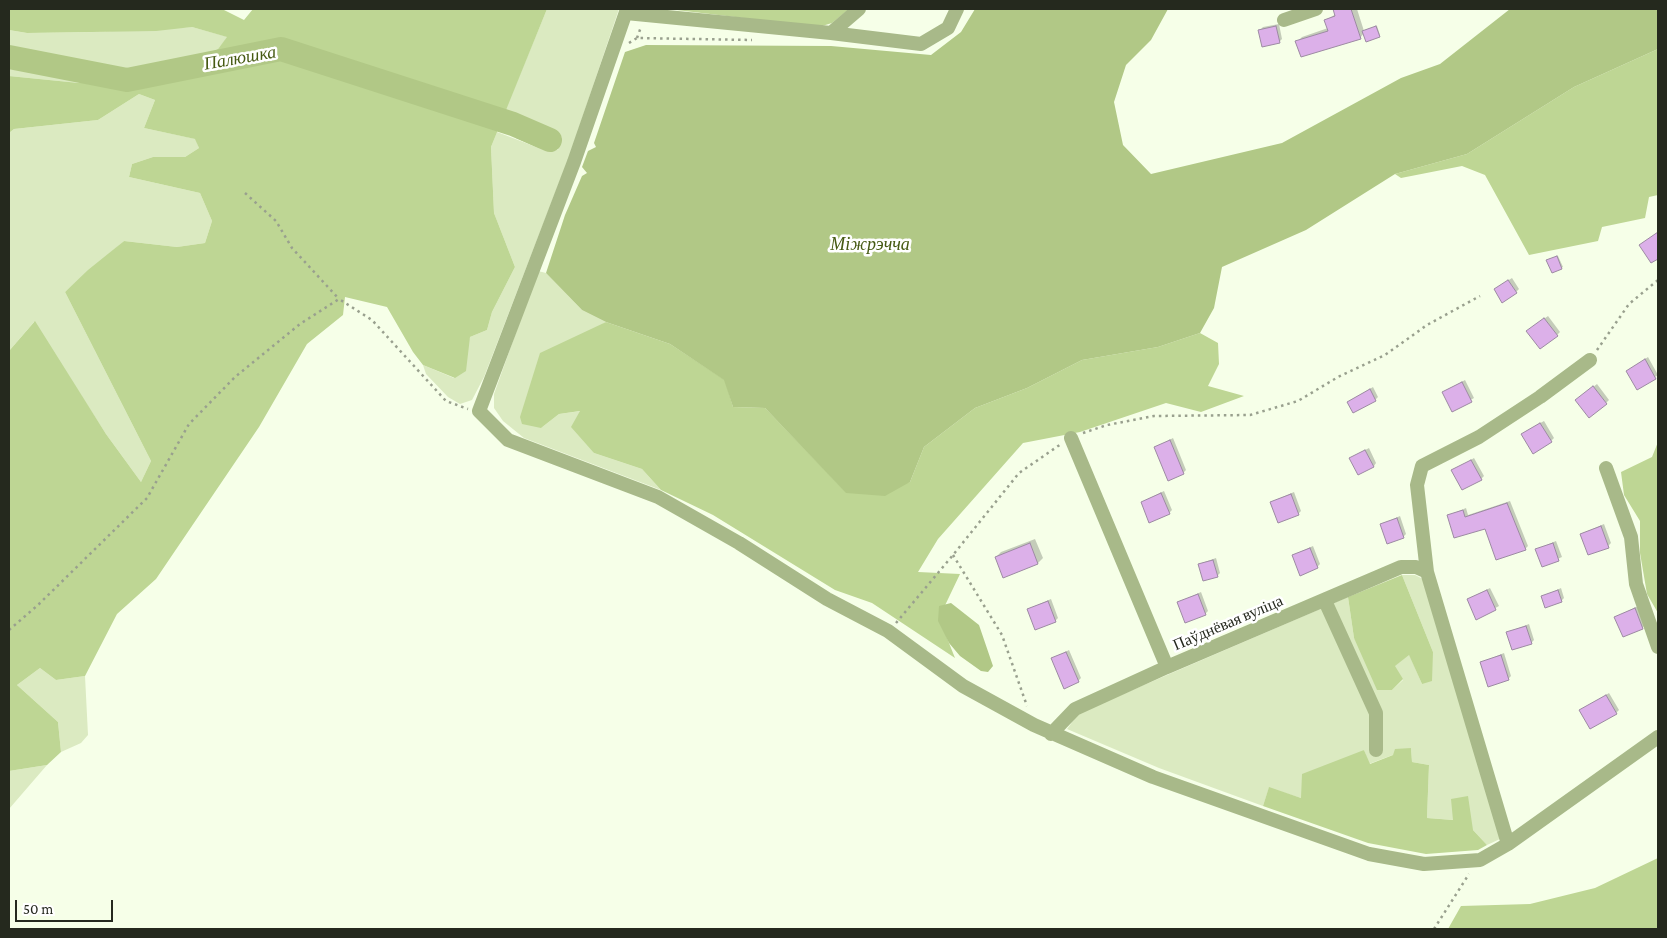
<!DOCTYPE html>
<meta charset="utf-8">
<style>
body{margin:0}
#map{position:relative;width:1667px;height:938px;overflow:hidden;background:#f6ffe8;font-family:"Crimson Pro",serif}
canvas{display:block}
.frame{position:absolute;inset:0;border:10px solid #25291e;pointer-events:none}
.scale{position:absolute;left:15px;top:900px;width:98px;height:22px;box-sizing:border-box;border:2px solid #25291e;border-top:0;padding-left:6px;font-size:15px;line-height:18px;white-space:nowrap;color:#25291e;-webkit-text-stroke:4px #fff;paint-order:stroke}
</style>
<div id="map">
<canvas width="1667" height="938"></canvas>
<div class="frame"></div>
<div class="scale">50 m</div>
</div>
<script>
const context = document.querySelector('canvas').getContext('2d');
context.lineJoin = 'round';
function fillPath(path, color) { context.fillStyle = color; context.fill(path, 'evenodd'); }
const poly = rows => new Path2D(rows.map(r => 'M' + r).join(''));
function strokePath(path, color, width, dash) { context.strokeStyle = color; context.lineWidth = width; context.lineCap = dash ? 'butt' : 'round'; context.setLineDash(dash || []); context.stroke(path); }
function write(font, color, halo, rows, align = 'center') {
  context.font = font + ' "Crimson Pro",serif'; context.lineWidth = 5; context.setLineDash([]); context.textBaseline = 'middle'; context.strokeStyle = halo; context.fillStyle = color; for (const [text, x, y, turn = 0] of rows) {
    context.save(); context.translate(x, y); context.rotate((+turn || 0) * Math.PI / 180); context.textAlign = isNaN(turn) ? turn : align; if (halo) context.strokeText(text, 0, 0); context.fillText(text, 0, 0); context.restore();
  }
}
fillPath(poly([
 [547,9,619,9,569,157,484,377,472,400,460,404,448,397,426,374,423,365,454,378,470,337,487,330,492,312,515,267,494,213,491,147,497,132,539,148,548,146,558,150,562,137,552,134,548,128,504,113],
 [192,27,228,37,218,49,166,72,134,83,79,83,9,76,9,30,27,33,94,32],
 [139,94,155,100,144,128,196,139,199,148,185,157,153,157,132,164,129,177,200,193,212,221,205,243,177,247,124,241,65,292,151,461,141,482,106,434,34,322,9,351,9,133,14,129,98,120],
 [538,271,546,273,582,310,606,322,594,330,541,428,559,414,581,411,594,453,642,469,661,490,524,438,503,421,494,408,494,394],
 [1402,575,1415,575,1423,579,1500,839,1487,845,1473,830,1454,820,1427,818,1429,765,1412,762,1411,748,1369,764,1364,750,1301,798,1269,788,1263,806,1159,768,1067,729,1079,713,1348,597,1354,638,1392,690,1403,680,1394,666,1409,654,1422,684,1433,652],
 [40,668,56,680,85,676,88,735,81,743,61,752,58,722,17,685],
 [47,765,9,809,9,771]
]), '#dbeac1');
fillPath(poly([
 [9,9,222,9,244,20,253,9,547,9,491,147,494,213,515,267,492,312,487,330,470,337,466,371,455,378,423,365,413,352,387,307,345,297,343,315,307,344,259,427,156,579,117,614,85,676,56,680,40,668,17,685,58,722,61,752,47,765,9,771,9,351,35,321,106,434,141,482,151,461,65,292,88,270,124,241,177,247,205,243,212,221,200,193,129,177,132,164,153,157,185,157,199,148,195,139,144,128,155,100,139,94,98,120,14,129,9,133,9,76,79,83,134,83,166,72,218,49,227,37,192,27,156,31,27,33,9,30],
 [668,9,849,9,832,23,822,26,811,26],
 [1658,49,1658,195,1649,197,1645,218,1602,227,1598,241,1529,255,1485,175,1462,166,1401,178,1395,174,1467,154,1574,87],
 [606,322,670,344,725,380,733,407,765,408,847,493,910,482,924,447,975,408,1027,388,1082,360,1158,347,1200,333,1218,343,1219,364,1208,386,1244,396,1201,412,1166,403,1080,432,1023,443,938,539,918,572,960,574,939,618,955,658,872,603,835,590,713,515,661,490,642,469,594,453,571,427,580,411,559,414,541,428,522,424,520,417,540,353],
 [1658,442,1658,613,1647,594,1640,553,1640,521,1624,495,1621,472,1652,457],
 [1402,575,1433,652,1432,681,1422,684,1409,655,1395,666,1403,679,1392,690,1377,690,1354,638,1348,597],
 [1411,748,1412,762,1429,765,1427,818,1453,820,1451,799,1468,796,1473,830,1487,845,1478,850,1426,854,1368,843,1263,806,1269,787,1301,798,1302,774,1364,750,1370,764,1393,755,1395,749],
 [1658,858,1658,929,1448,929,1461,906,1530,904,1595,888]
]), '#bed694');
fillPath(poly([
 [975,9,1168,9,1151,40,1126,65,1114,102,1123,145,1151,174,1282,143,1401,78,1440,64,1510,9,1658,9,1658,49,1574,87,1467,154,1395,174,1306,230,1222,267,1214,308,1200,333,1158,347,1082,360,1027,388,975,408,924,447,910,482,885,496,846,493,765,408,733,407,724,380,670,344,606,322,582,310,546,273,565,215,582,176,587,173,582,167,588,151,596,147,594,143,625,52,646,45,831,46,931,55,961,32],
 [524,119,548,128,552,134,548,146,539,148,516,138,513,124],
 [951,603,979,625,993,666,988,672,981,671,960,656,949,643,938,621,939,606]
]), '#b1c886');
fillPath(poly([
 [1337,9,1357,9,1364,31,1377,26,1380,35,1364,33,1360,38,1297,42,1302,37,1328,28,1326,20,1336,14],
 [1279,24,1282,39,1279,42,1260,30,1263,27],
 [1558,256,1563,267,1553,272,1549,259],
 [1512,278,1519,289,1516,292,1498,287],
 [1548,316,1560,332,1557,335,1531,328],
 [1648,357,1658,375,1638,388,1627,371],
 [1465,380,1474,398,1453,410,1443,392],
 [1597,384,1609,400,1606,403,1580,397],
 [1373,387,1378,397,1375,400,1348,402],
 [1544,421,1554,438,1551,441,1526,431],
 [1173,438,1186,470,1183,473,1156,447],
 [1369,448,1376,463,1374,466,1354,456],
 [1474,458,1484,476,1481,479,1453,471],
 [1164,491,1172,510,1169,513,1142,502],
 [1294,492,1301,511,1298,514,1271,502],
 [1510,501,1528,546,1525,549,1486,527,1449,515,1466,508,1468,515],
 [1400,516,1406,534,1403,537,1382,524],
 [1604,524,1611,543,1608,546,1581,534],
 [1035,539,1043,558,1038,563,1003,576,996,557,1001,552],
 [1556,541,1562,557,1543,565,1537,549],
 [1313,546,1320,564,1317,567,1293,555],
 [1216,558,1220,573,1217,576,1199,564],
 [1490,588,1499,606,1477,618,1468,599],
 [1561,588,1564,598,1561,601,1542,597],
 [1201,592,1208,611,1205,614,1179,602],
 [1051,599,1058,618,1055,621,1028,609],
 [1638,606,1645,625,1642,628,1616,617],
 [1529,624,1534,640,1531,643,1508,632],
 [1069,650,1081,678,1078,681,1052,659],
 [1504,653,1511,676,1508,679,1482,662],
 [1609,693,1619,710,1616,713,1581,710]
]), '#0003');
strokePath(poly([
 [9,57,127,80,281,49,513,124,550,140]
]), '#b1c886', 24);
const building = poly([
 [1333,9,1351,9,1361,39,1301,57,1295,41,1328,31,1324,20,1335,16,1333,9],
 [1276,26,1280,43,1262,47,1258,30,1276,26],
 [1376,26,1380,37,1366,42,1362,31,1376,26],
 [1658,232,1658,259,1651,263,1639,245,1658,232],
 [1557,256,1562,269,1552,273,1546,260,1557,256],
 [1508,280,1517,293,1502,303,1494,289,1508,280],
 [1544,318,1558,336,1540,349,1526,331,1544,318],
 [1645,359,1656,379,1637,390,1626,371,1645,359],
 [1462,382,1472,402,1452,412,1442,392,1462,382],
 [1593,386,1607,404,1589,418,1575,400,1593,386],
 [1370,389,1376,401,1353,413,1347,402,1370,389],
 [1540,423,1552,442,1533,454,1521,434,1540,423],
 [1170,440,1184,474,1168,481,1154,447,1170,440],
 [1365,450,1374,467,1358,475,1349,458,1365,450],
 [1471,460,1482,480,1462,490,1451,470,1471,460],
 [1161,493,1170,514,1149,523,1141,502,1161,493],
 [1291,494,1299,515,1278,523,1270,502,1291,494],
 [1507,503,1526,550,1496,560,1485,529,1454,538,1447,515,1463,510,1465,517,1507,503],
 [1397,518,1404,538,1387,544,1380,524,1397,518],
 [1601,526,1609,548,1588,555,1580,534,1601,526],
 [1030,543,1038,564,1003,578,995,557,1030,543],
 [1553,543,1559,561,1542,567,1535,549,1553,543],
 [1310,548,1318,568,1300,576,1292,555,1310,548],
 [1213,560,1218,577,1203,581,1198,564,1213,560],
 [1487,590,1496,610,1476,620,1467,599,1487,590],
 [1558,590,1562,602,1545,608,1541,596,1558,590],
 [1198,594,1206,615,1185,623,1177,602,1198,594],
 [1048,601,1056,622,1035,630,1027,609,1048,601],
 [1635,608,1643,629,1623,637,1614,617,1635,608],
 [1526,626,1532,644,1512,650,1506,632,1526,626],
 [1066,652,1079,682,1064,689,1051,658,1066,652],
 [1501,655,1509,680,1488,687,1480,662,1501,655],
 [1606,695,1617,714,1590,729,1579,710,1606,695]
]);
fillPath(building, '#dcb0e9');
strokePath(building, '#9c8aa2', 1);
strokePath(poly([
 [637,38,641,27],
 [629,43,637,38,752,40],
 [245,193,276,221,292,248,339,299],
 [1597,350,1629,304,1658,280],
 [1083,433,1107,425,1154,416,1250,415,1298,401,1338,377,1385,355,1427,325,1480,296],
 [953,555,1002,635,1027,706],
 [896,623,953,555,1019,473,1061,444],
 [9,630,38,605,147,498,189,424,235,377,300,324,339,299,372,320,446,401,468,409],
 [1434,929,1469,874]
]), '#99a08e', 2.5, [2.5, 4]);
strokePath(poly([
 [627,9,574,162,479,411,508,440,658,497,739,543,827,599,888,631,963,686,1034,725,1153,777,1369,854,1424,864,1480,860,1508,844,1658,737],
 [626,13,831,33,859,9],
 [1284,20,1316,9],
 [831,33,921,44,948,28,957,9],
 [1071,438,1167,667],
 [1606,468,1631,537,1636,584,1658,647],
 [1325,601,1376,713,1376,750],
 [1051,734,1075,709,1167,667,1401,567,1416,567,1427,572],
 [1508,844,1427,572,1417,485,1422,466,1479,437,1540,397,1590,360]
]), '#a8b989', 14);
write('16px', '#25291e', '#fff', [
 ["Паўднёвая вуліца",1228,623,-23]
]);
write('italic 18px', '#465a13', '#fff', [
 ["Палюшка",240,58,-10],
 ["Міжрэчча",870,244]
]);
</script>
